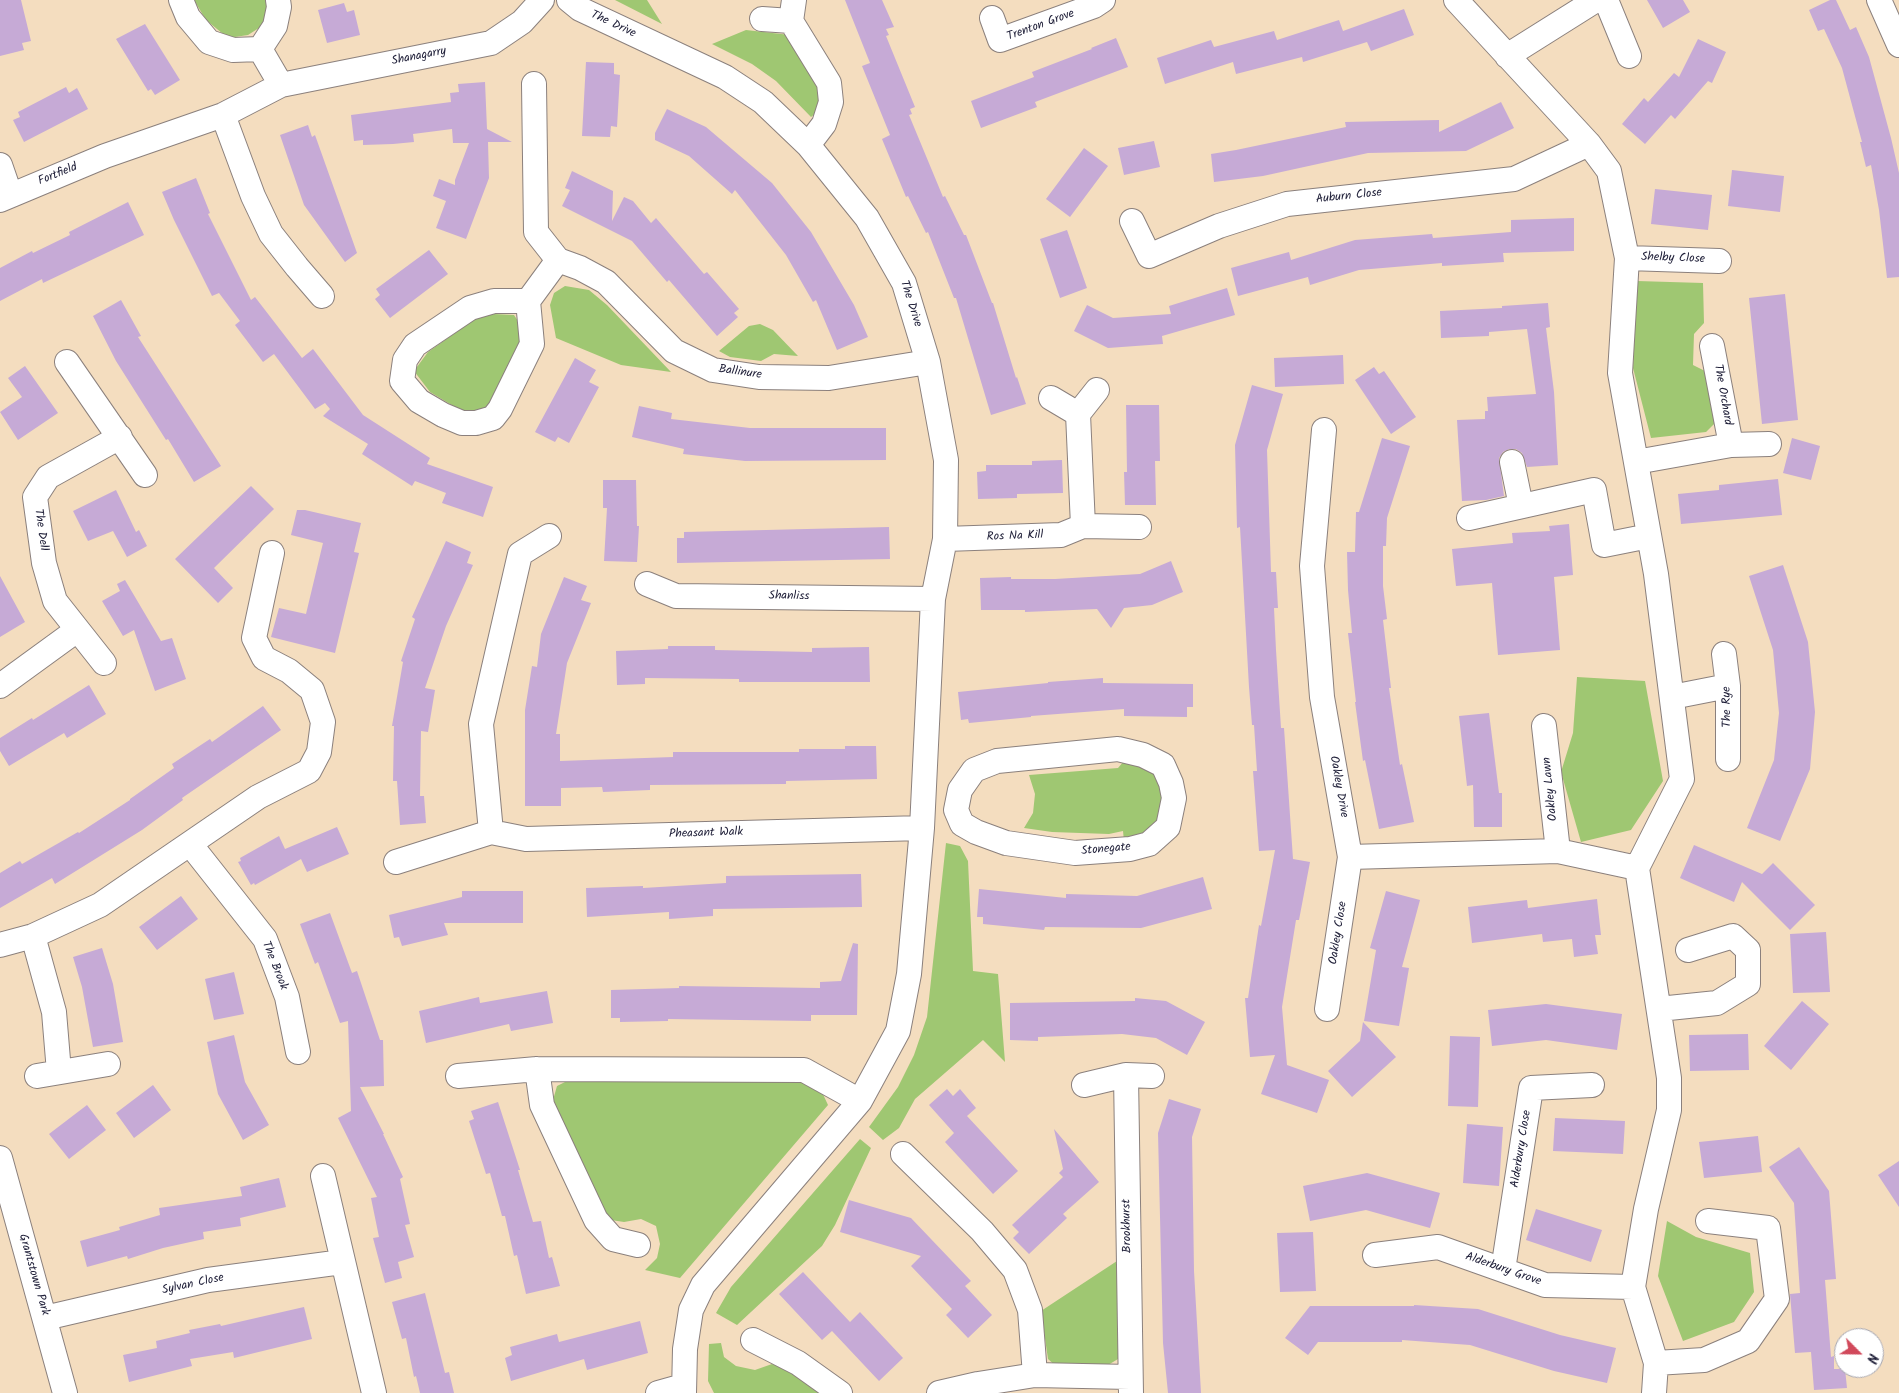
<!DOCTYPE html>
<style>
body{margin:0}
#map{position:relative;width:1899px;height:1393px;overflow:hidden;background:#f4ddbf;font-family:Kalam,sans-serif}
canvas{display:block}
.north{position:absolute;left:1834px;top:1328px;width:50px;height:50px;box-sizing:border-box;background:#fff;border:1px solid #a7a7b1;border-radius:50%;rotate:113deg;font-size:14px;font-weight:700;line-height:20px;text-align:center;color:#22223b}
.north::after{content:'';display:block;margin:auto;width:18px;height:22px;background:#d1495b;clip-path:polygon(50% 0,100% 100%,50% 72%,0 100%)}
</style>
<div id="map">
<canvas width="1899" height="1393"></canvas>
<div class="north">N</div>
</div>
<script>
const context = document.querySelector('canvas').getContext('2d');
context.lineJoin = 'round';
function fillPath(path, color) { context.fillStyle = color; context.fill(path, 'evenodd'); }
const poly = rows => new Path2D(rows.map(r => 'M' + r).join(''));
function strokePath(path, color, width, dash) { context.strokeStyle = color; context.lineWidth = width; context.lineCap = dash ? 'butt' : 'round'; context.setLineDash(dash || []); context.stroke(path); }
function write(font, color, halo, rows, align = 'center') {
  context.font = font + ' Kalam,sans-serif'; context.lineWidth = 5; context.setLineDash([]); context.textBaseline = 'middle'; context.strokeStyle = halo; context.fillStyle = color; for (const [text, x, y, turn = 0] of rows) {
    context.save(); context.translate(x, y); context.rotate((+turn || 0) * Math.PI / 180); context.textAlign = isNaN(turn) ? turn : align; if (halo) context.strokeText(text, 0, 0); context.fillText(text, 0, 0); context.restore();
  }
}
fillPath(poly([
 [194,0,267,0,268,7,262,26,248,35,228,38,206,20],
 [615,0,647,0,662,24],
 [746,30,790,35,823,91,822,108,811,117,776,81,752,64,712,44],
 [1637,281,1703,283,1704,323,1694,334,1693,365,1705,371,1715,423,1706,432,1651,438,1633,368],
 [565,286,589,290,607,305,671,372,621,365,556,338,550,305,554,293],
 [494,314,514,315,522,327,521,344,489,408,465,413,430,392,414,371,428,352,475,319],
 [760,324,773,330,798,356,774,354,761,361,730,357,719,351,749,326],
 [1577,677,1645,681,1663,781,1631,830,1581,842,1561,772,1573,733],
 [1124,761,1142,763,1157,776,1166,794,1156,826,1142,838,1124,841,1123,831,1109,834,1052,832,1024,828,1033,813,1035,794,1029,775,1118,768],
 [946,843,960,846,968,861,973,971,998,974,1005,1062,983,1040,915,1099,899,1128,883,1140,869,1127,898,1087,914,1055,927,1017],
 [571,1079,803,1082,821,1090,828,1105,680,1278,645,1270,657,1258,660,1244,656,1226,641,1219,624,1222,611,1220,600,1208,553,1100,557,1086],
 [860,1139,871,1148,835,1225,822,1246,737,1325,716,1313,731,1287],
 [1667,1221,1696,1237,1750,1253,1754,1292,1734,1322,1683,1341,1658,1276],
 [1117,1261,1123,1346,1118,1359,1108,1365,1058,1368,1048,1359,1041,1311],
 [721,1343,724,1357,736,1366,755,1370,772,1364,788,1369,821,1393,714,1393,708,1381,709,1344]
]), '#9fc772');
fillPath(poly([
 [0,0,21,0,31,41,22,43,24,50,0,56],
 [845,0,882,0,894,27,886,29,889,35,886,36,915,107,910,109,912,114,909,115,943,197,945,196,964,235,966,235,992,303,993,303,1016,378,1017,377,1026,404,991,415,956,298,954,298,928,232,926,233,908,196,906,197,882,139,890,135,862,66,870,63],
 [1647,0,1683,0,1690,12,1663,28],
 [1830,0,1836,0,1850,30,1856,27,1869,57,1891,138,1899,173,1899,277,1887,278,1879,210,1871,165,1866,167,1860,142,1862,142,1842,68,1824,29,1818,31,1809,10],
 [344,3,347,12,354,10,360,35,327,43,318,10],
 [1404,9,1414,35,1371,51,1367,42,1303,62,1302,57,1236,74,1233,62,1165,84,1157,58,1211,40,1214,47,1274,31,1277,40,1339,20,1343,31],
 [145,24,180,80,155,95,151,89,148,91,116,39],
 [1116,38,1128,67,1035,102,1037,107,981,128,971,101,1034,77,1032,72,1092,49,1091,48],
 [1698,39,1726,52,1712,83,1708,81,1675,119,1671,115,1645,144,1622,124,1644,98,1648,102,1674,73,1679,77],
 [586,62,614,63,614,74,620,75,617,127,611,126,610,137,582,136],
 [485,82,487,129,512,142,488,142,489,178,466,239,436,228,446,201,433,196,439,179,455,185,455,180,469,143,453,143,452,129,413,134,414,142,393,144,363,145,363,140,354,141,351,115,451,102,450,93,459,92,458,84],
 [66,87,69,93,77,88,88,109,24,142,13,120,20,117,18,112],
 [1501,102,1514,128,1466,151,1368,153,1263,176,1214,182,1211,154,1236,150,1346,127,1345,122,1439,120,1439,132],
 [667,109,706,127,772,183,811,232,854,305,868,337,837,350,816,300,813,302,786,255,735,190,732,194,689,156,655,140,655,133],
 [308,125,312,137,315,135,357,253,345,262,304,205,280,135],
 [1154,141,1160,167,1124,175,1118,148],
 [1084,148,1108,166,1070,217,1046,199],
 [1732,170,1784,176,1780,212,1728,206],
 [572,171,613,191,612,221,624,197,633,201,651,223,656,218,704,274,707,272,739,309,734,313,738,317,717,336,669,280,667,282,632,241,562,206,570,190,565,188],
 [196,178,210,213,208,214,251,300,255,297,302,358,313,349,363,415,430,458,427,464,493,487,483,517,442,503,446,493,415,481,412,486,362,454,368,444,323,416,330,409,325,403,315,409,274,354,263,362,235,325,240,321,219,293,212,296,174,220,162,192],
 [1655,189,1712,195,1708,230,1651,224],
 [128,202,144,235,43,283,42,279,0,301,0,268,32,251,33,253,70,235,69,232],
 [1574,218,1574,251,1503,253,1504,262,1442,266,1442,263,1359,270,1310,285,1308,277,1238,296,1231,268,1289,252,1291,260,1355,240,1432,234,1433,238,1511,232,1511,220],
 [1067,230,1087,288,1060,298,1040,239],
 [429,250,448,274,390,318,375,299,380,295,376,289],
 [1227,288,1235,315,1162,336,1163,344,1108,348,1074,331,1087,305,1113,318,1171,314,1169,306],
 [1785,294,1798,420,1762,424,1749,298],
 [121,300,141,336,138,337,221,466,194,482,168,439,166,440,116,361,93,316],
 [1548,303,1550,327,1546,328,1554,392,1558,465,1527,467,1522,453,1516,449,1509,449,1503,452,1499,458,1504,496,1486,500,1462,501,1457,420,1485,419,1485,411,1488,411,1487,397,1536,394,1527,329,1489,332,1489,336,1441,338,1440,311,1502,308,1502,306],
 [1343,355,1344,384,1275,387,1274,358],
 [575,358,596,370,589,382,599,387,569,443,558,437,555,442,535,432],
 [25,366,58,413,18,440,0,412,22,397,8,378],
 [1374,367,1379,374,1384,371,1416,417,1391,434,1355,380],
 [1252,385,1283,394,1267,450,1271,572,1276,572,1278,608,1274,608,1276,650,1281,728,1284,728,1293,859,1310,862,1299,920,1296,920,1282,1007,1287,1065,1329,1080,1317,1113,1261,1094,1275,1055,1250,1057,1245,998,1248,998,1259,925,1261,926,1275,850,1259,851,1253,771,1257,771,1254,725,1252,725,1249,687,1240,527,1237,528,1235,445],
 [1126,405,1159,405,1160,461,1155,461,1156,505,1125,505,1124,472,1127,472],
 [639,406,672,413,671,419,750,428,886,428,886,460,745,461,683,454,684,449,632,437],
 [1382,438,1410,446,1387,518,1386,546,1383,546,1383,586,1387,619,1383,620,1391,688,1389,688,1400,765,1402,764,1414,822,1379,829,1365,760,1363,761,1355,702,1356,702,1348,633,1352,633,1348,590,1347,552,1355,552,1356,512,1359,512],
 [1792,438,1820,446,1811,480,1783,473],
 [1062,460,1063,493,1017,494,1017,498,978,499,977,472,986,471,986,465,1032,465,1032,461],
 [1778,479,1782,515,1681,524,1678,494,1719,490,1719,485],
 [603,480,636,480,637,526,639,526,637,562,604,561,607,508,603,508],
 [251,486,274,509,214,568,233,588,218,603,175,559],
 [116,490,136,532,139,530,147,546,127,557,113,531,88,541,73,511],
 [297,510,305,510,361,523,354,552,359,553,335,653,271,637,279,608,306,614,323,543,291,535],
 [1569,524,1573,575,1554,577,1560,650,1498,655,1492,583,1456,586,1452,549,1513,543,1512,533,1550,531,1549,526],
 [889,527,890,559,677,563,677,538,684,538,684,532],
 [446,541,471,552,467,563,473,565,446,626,425,688,435,690,428,732,421,731,420,796,424,796,426,823,400,825,397,781,393,781,394,726,392,726,403,662,401,661,415,619,412,617],
 [1171,561,1183,592,1152,605,1124,608,1111,628,1097,609,1025,612,1025,610,981,610,980,578,1011,577,1011,579,1055,579,1140,574],
 [1783,565,1808,642,1815,712,1810,769,1780,841,1747,828,1774,760,1779,713,1773,650,1749,576],
 [0,576,25,622,0,637],
 [564,577,587,586,581,600,591,603,567,663,556,734,560,734,560,761,673,757,673,752,799,752,799,749,845,749,845,746,876,746,877,779,786,781,786,784,650,785,650,790,603,792,602,787,561,788,561,806,525,806,525,710,532,666,537,667,541,634],
 [125,580,161,641,172,638,186,679,155,691,134,630,123,636,102,601,120,591,117,584],
 [668,646,715,646,715,650,812,652,812,648,869,647,870,682,739,682,739,679,645,678,645,684,617,685,616,651,668,649],
 [1103,678,1103,683,1193,684,1193,707,1187,707,1187,717,1124,716,1124,709,1031,716,1031,717,969,723,968,719,961,720,958,692,1048,683,1048,682],
 [89,685,106,714,67,738,64,733,9,766,0,751,0,738,32,718,33,720],
 [263,706,281,730,182,798,183,800,142,830,55,884,52,878,0,908,0,873,20,861,22,864,78,832,79,833,130,800,130,799,174,768,172,764,210,739,212,742],
 [1489,713,1499,793,1502,793,1502,827,1474,827,1473,785,1467,786,1459,716],
 [337,827,349,854,307,872,301,859,255,885,254,883,251,885,238,862,241,861,240,858,279,836,285,849],
 [1694,845,1762,874,1773,863,1815,905,1790,930,1742,882,1734,902,1680,878],
 [861,874,862,907,713,909,713,916,669,919,669,912,587,917,586,888,643,886,643,888,726,883,726,876],
 [1203,877,1212,909,1141,928,1045,927,1044,930,983,924,983,917,977,917,979,889,1066,898,1066,894,1137,896],
 [462,891,523,891,523,923,444,923,448,935,402,946,399,937,394,938,389,915,462,897],
 [1386,891,1420,900,1402,967,1409,968,1399,1026,1364,1021,1376,950,1370,948],
 [181,896,198,919,157,950,139,927],
 [1597,899,1601,935,1595,935,1598,954,1574,957,1572,939,1543,942,1542,934,1472,943,1468,907,1527,900,1528,908],
 [330,913,352,973,357,971,380,1040,383,1040,384,1086,360,1087,384,1134,383,1134,403,1177,400,1179,410,1224,405,1225,414,1257,398,1262,402,1278,385,1283,373,1238,379,1237,371,1198,377,1197,338,1118,351,1111,348,1021,340,1023,318,962,315,964,300,924],
 [1826,932,1830,992,1793,993,1790,934],
 [853,943,858,944,857,1015,811,1015,811,1021,668,1019,668,1021,620,1022,620,1018,611,1018,611,990,679,988,679,986,820,988,820,982,841,981],
 [102,948,113,984,123,1042,93,1047,82,987,73,957],
 [234,972,244,1014,214,1020,205,979],
 [547,991,553,1023,511,1031,509,1024,426,1043,419,1011,479,997,480,1003],
 [1135,998,1166,1001,1205,1022,1187,1055,1156,1038,1122,1034,1038,1037,1038,1041,1010,1040,1010,1003,1135,1001],
 [1802,1001,1829,1024,1791,1070,1764,1046],
 [1546,1004,1622,1014,1617,1050,1546,1040,1492,1046,1488,1010],
 [1363,1022,1396,1057,1352,1097,1328,1071,1360,1041],
 [1748,1034,1749,1070,1690,1071,1689,1035],
 [234,1035,245,1082,269,1125,243,1140,218,1094,207,1042],
 [1450,1036,1480,1037,1478,1107,1448,1106],
 [153,1085,171,1110,134,1138,116,1113],
 [947,1089,953,1096,960,1089,976,1108,967,1116,1018,1171,993,1194,945,1142,954,1133,929,1105],
 [1169,1099,1201,1109,1192,1137,1194,1271,1201,1393,1168,1393,1163,1343,1158,1133],
 [498,1102,520,1170,518,1170,533,1222,541,1221,549,1258,552,1257,560,1286,526,1294,517,1255,514,1256,505,1216,502,1216,490,1173,486,1174,469,1121,474,1119,471,1111],
 [87,1105,106,1130,69,1159,49,1134],
 [1555,1118,1625,1121,1623,1154,1553,1151],
 [1467,1124,1503,1127,1499,1186,1463,1183],
 [1054,1129,1099,1182,1063,1214,1067,1218,1029,1254,1013,1238,1019,1232,1012,1225,1063,1177,1059,1173,1063,1169],
 [1758,1136,1762,1172,1704,1178,1699,1142],
 [1799,1147,1829,1191,1836,1279,1825,1280,1831,1357,1834,1356,1834,1369,1845,1369,1847,1388,1814,1390,1811,1352,1795,1353,1790,1294,1800,1293,1794,1203,1769,1167],
 [1899,1161,1899,1207,1878,1175],
 [1367,1173,1440,1193,1430,1228,1366,1210,1310,1221,1303,1186],
 [279,1178,286,1207,240,1218,241,1226,203,1232,204,1239,163,1248,128,1259,127,1256,87,1267,80,1241,120,1230,119,1227,160,1215,159,1208,242,1196,240,1187],
 [849,1200,911,1218,971,1281,965,1286,992,1315,968,1338,946,1315,952,1309,911,1266,921,1256,840,1232],
 [1536,1209,1602,1230,1591,1262,1526,1240],
 [1313,1232,1316,1291,1280,1292,1277,1233],
 [803,1272,850,1322,860,1312,903,1358,879,1381,832,1331,822,1340,779,1294],
 [425,1293,445,1373,449,1372,454,1393,420,1393,416,1376,414,1377,406,1338,402,1339,392,1302],
 [1414,1305,1478,1309,1560,1335,1616,1348,1607,1383,1554,1371,1470,1345,1402,1340,1402,1342,1318,1342,1308,1355,1285,1338,1310,1306,1414,1306],
 [304,1307,312,1339,234,1358,233,1352,190,1359,192,1366,129,1382,123,1355,157,1348,156,1341,190,1333,189,1330,220,1324,221,1326],
 [640,1321,648,1353,587,1370,584,1359,511,1381,505,1358,512,1355,510,1347,557,1334,559,1342]
]), '#c6aad6');
const minor = poly([
 [181,0,188,17,209,42,233,50,260,49],
 [569,0,580,9,725,77,763,102,808,145,867,218,904,283,928,362,946,460,945,539,933,599,922,828,909,974,898,1031,860,1101,703,1285,691,1310,685,1349,684,1393],
 [1456,0,1589,144,1609,171,1627,258,1620,373,1656,574,1682,779,1637,868,1669,1078,1669,1110,1646,1209,1633,1287,1656,1363,1654,1393],
 [1606,0,1629,56],
 [1879,0,1899,45],
 [992,18,1000,40,1094,6,1103,0],
 [762,19,791,21,829,83,831,102,824,124,808,145],
 [791,21,794,0],
 [260,49,275,26,279,7,278,0],
 [260,49,281,85],
 [1507,56,1596,0],
 [534,84,536,232,558,260,580,268,606,282,674,351,713,370,759,377,829,378,928,362],
 [223,115,253,196,271,234,297,267,322,296],
 [0,165,10,194],
 [0,200,105,156,223,115,281,85,491,43,522,22,542,0],
 [1132,221,1149,256,1219,226,1287,204,1514,179,1589,144],
 [1627,258,1719,261],
 [528,301,494,301,470,308,415,345,405,360,402,381,419,401,443,415,462,423,476,423,493,418,500,409,532,344,528,301,558,260],
 [67,362,145,475],
 [1051,398,1078,414],
 [1324,430,1312,566,1322,697,1350,857,1327,1009],
 [1731,445,1769,444],
 [1512,462,1521,506],
 [1636,462,1731,445,1712,346],
 [1469,518,1594,490,1604,545,1649,536],
 [1083,526,1078,414,1097,390],
 [945,539,1061,535,1083,526,1139,527],
 [647,584,676,596,933,599],
 [1724,654,1728,686,1728,759],
 [104,663,55,601,44,563,35,497,48,477,120,437],
 [0,686,77,630],
 [1672,697,1728,686],
 [1544,726,1558,851],
 [1118,749,1143,755,1163,765,1171,783,1174,798,1168,827,1149,844,1130,849,1075,853,1006,843,976,832,962,824,956,810,960,790,974,770,997,761,1118,749],
 [491,832,481,724,520,554,549,536],
 [190,844,265,939,287,997,298,1052],
 [1350,857,1558,851,1637,868],
 [396,862,491,832,526,839,922,828],
 [33,936,54,1012,59,1072],
 [0,945,33,936,100,905,258,797,309,771,319,752,323,722,312,690,289,671,264,658,254,638,272,553],
 [1659,1009,1717,1003,1748,984,1748,950,1733,936,1688,950],
 [537,1069,542,1105,596,1220,613,1239,638,1245],
 [1126,1075,1131,1393],
 [37,1076,108,1064],
 [458,1076,537,1069,804,1070,860,1101],
 [1084,1085,1126,1075,1152,1076],
 [903,1154,982,1231,1015,1270,1030,1310,1035,1375],
 [0,1158,65,1393],
 [323,1176,374,1393],
 [1375,1255,1438,1247,1545,1285,1633,1287],
 [1503,1270,1531,1088,1592,1085],
 [45,1318,208,1280,342,1262],
 [753,1340,798,1363,840,1393],
 [1656,1363,1704,1360,1748,1341,1777,1299,1768,1228,1708,1221],
 [658,1393,683,1386],
 [939,1393,978,1384,1035,1375,1130,1377]
]);
strokePath(minor, '#8b807d', 26);
strokePath(minor, '#fff', 24);
write('12px', '#22223b', '#fff', [
 ["The Drive",613,25,25],
 ["Trenton Grove",1041,26,-20],
 ["Shanagarry",419,57,-11],
 ["Fortfield",58,175,-22],
 ["Auburn Close",1349,197,-6],
 ["Shelby Close",1673,259,2],
 ["The Drive",910,304,72],
 ["Ballinure",740,373,8],
 ["The Orchard",1722,395,80],
 ["The Dell",40,530,82],
 ["Ros Na Kill",1015,537,-2],
 ["Shanliss",789,597,1],
 ["The Rye",1728,707,-91],
 ["Oakley Drive",1338,787,80],
 ["Oakley Lawn",1551,789,-96],
 ["Pheasant Walk",706,834,-2],
 ["Stonegate",1106,850,-5],
 ["Oakley Close",1339,933,-81],
 ["The Brook",274,966,68],
 ["Alderbury Close",1522,1149,-81],
 ["Brookhurst",1128,1226,-91],
 ["Alderbury Grove",1503,1270,19],
 ["Grantstown Park",33,1275,74],
 ["Sylvan Close",193,1285,-12]
]);
</script>
